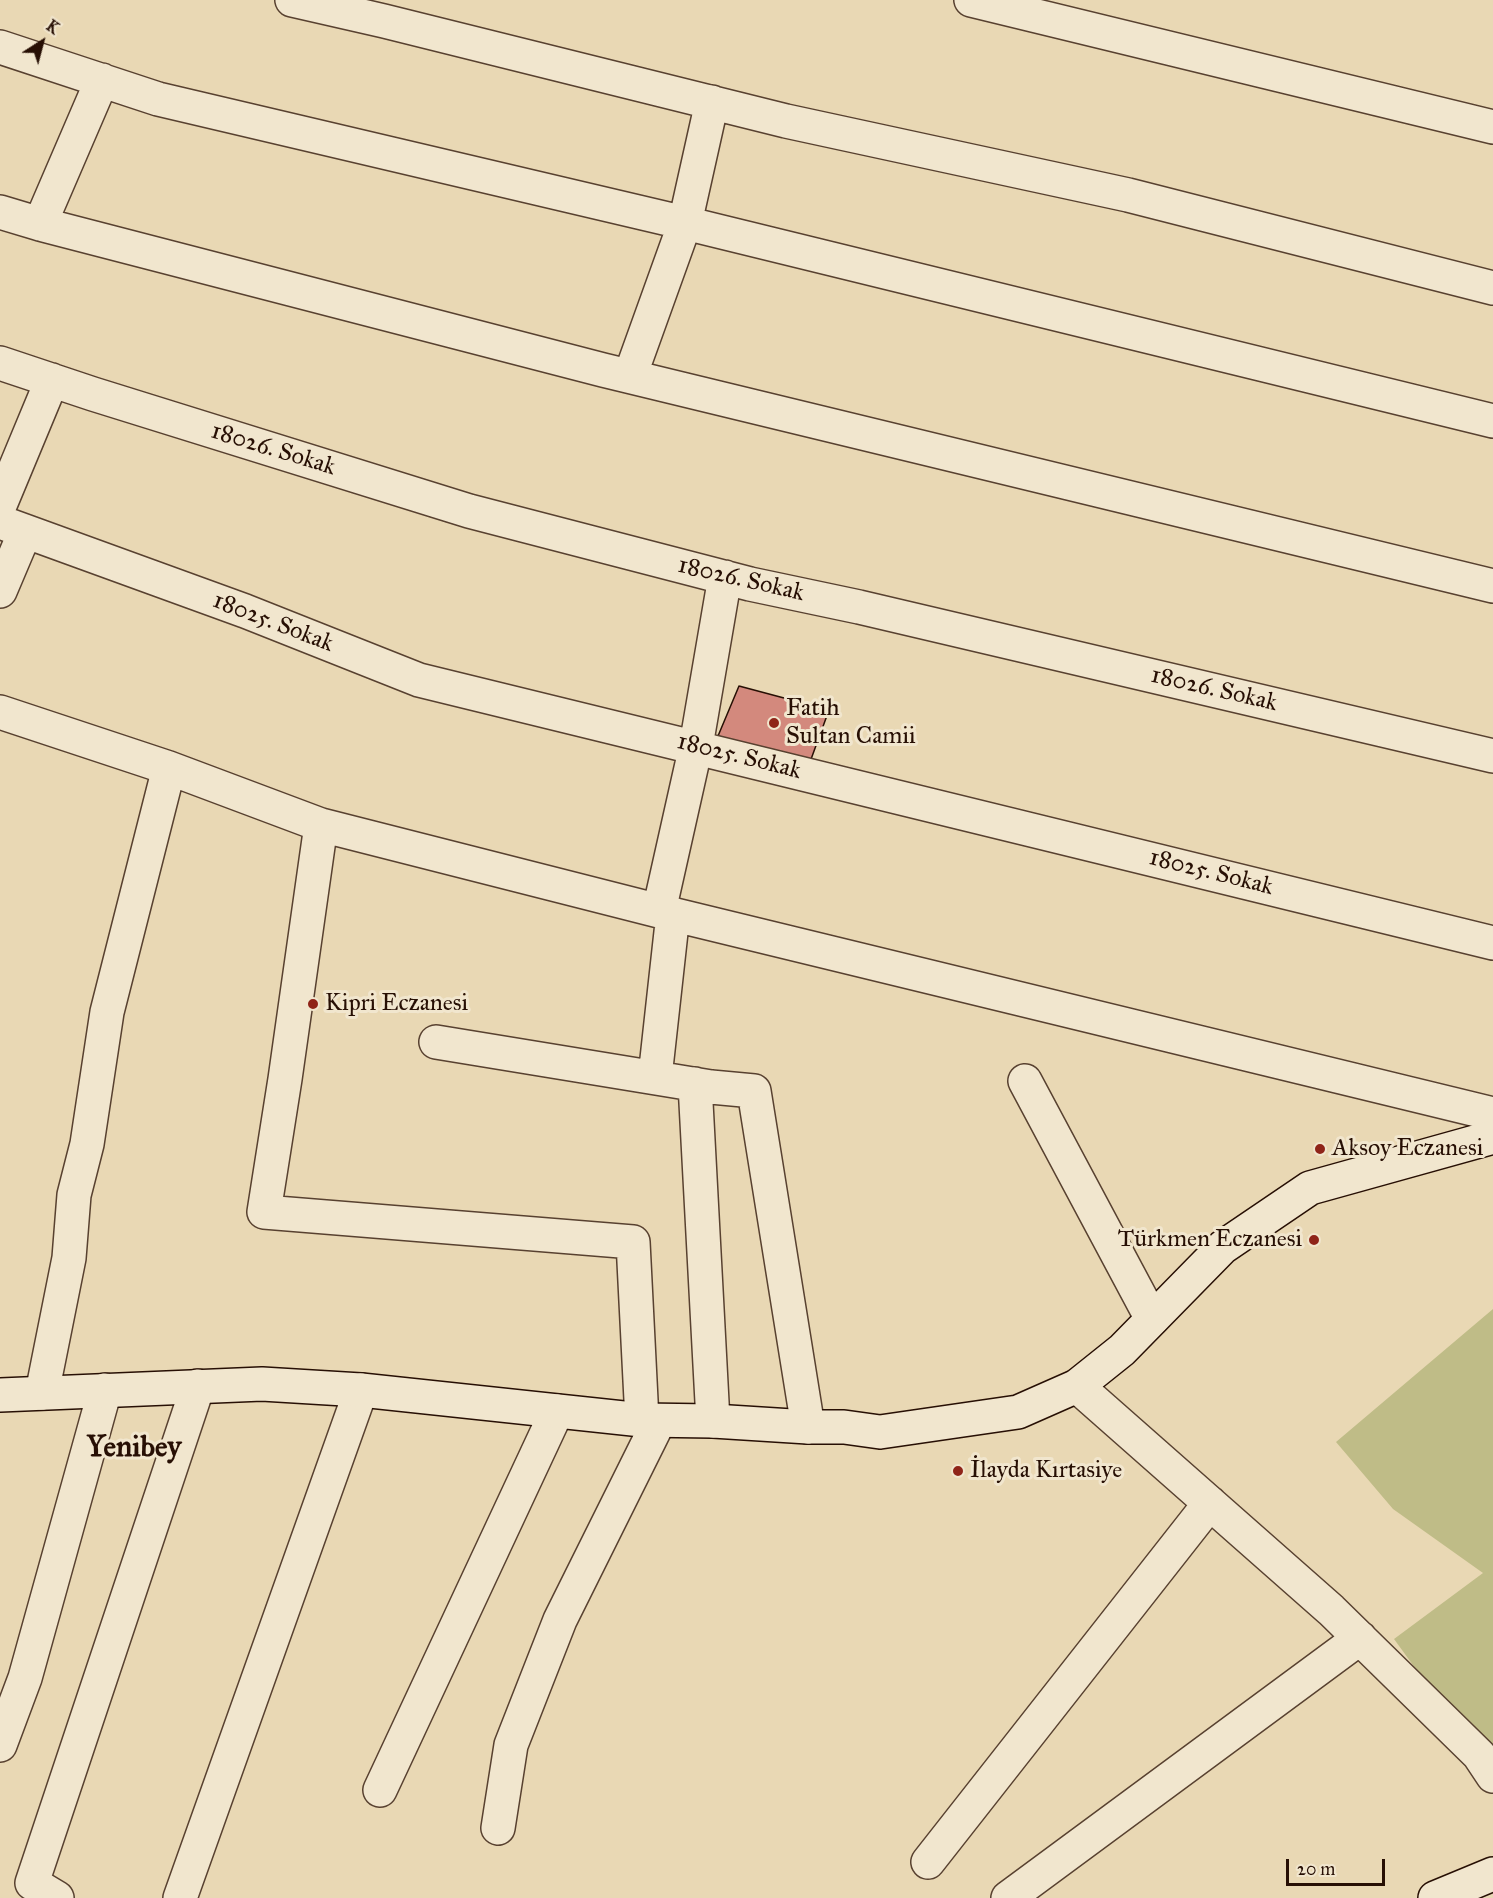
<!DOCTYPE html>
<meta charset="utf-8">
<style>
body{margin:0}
#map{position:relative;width:1493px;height:1898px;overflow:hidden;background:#e9d8b4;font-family:"IM FELL Great Primer",serif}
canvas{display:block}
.north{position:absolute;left:12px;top:12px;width:60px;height:60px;-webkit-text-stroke:4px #f1e6ce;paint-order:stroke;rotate:36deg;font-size:16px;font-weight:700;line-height:24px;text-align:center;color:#270f04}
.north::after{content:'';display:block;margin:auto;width:21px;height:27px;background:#270f04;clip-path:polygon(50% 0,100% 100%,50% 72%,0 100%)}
.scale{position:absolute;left:1286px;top:1859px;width:99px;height:27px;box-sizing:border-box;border:3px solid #270f04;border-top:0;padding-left:8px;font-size:18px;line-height:21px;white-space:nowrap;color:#270f04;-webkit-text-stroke:4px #f1e6ce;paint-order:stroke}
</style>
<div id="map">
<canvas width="1493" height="1898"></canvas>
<div class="north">K</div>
<div class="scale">20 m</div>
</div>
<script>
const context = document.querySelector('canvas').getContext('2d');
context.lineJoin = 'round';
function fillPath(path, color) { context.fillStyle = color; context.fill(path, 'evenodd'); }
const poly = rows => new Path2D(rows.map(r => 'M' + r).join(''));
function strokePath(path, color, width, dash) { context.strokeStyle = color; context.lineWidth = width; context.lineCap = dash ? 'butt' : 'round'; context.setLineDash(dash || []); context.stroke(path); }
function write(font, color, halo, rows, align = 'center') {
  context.font = font + ' "IM FELL Great Primer",serif'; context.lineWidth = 6; context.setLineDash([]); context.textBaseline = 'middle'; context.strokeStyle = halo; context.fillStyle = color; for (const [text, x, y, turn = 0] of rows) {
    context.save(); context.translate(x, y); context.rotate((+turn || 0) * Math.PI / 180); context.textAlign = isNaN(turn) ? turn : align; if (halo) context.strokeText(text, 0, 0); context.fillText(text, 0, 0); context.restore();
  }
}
fillPath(poly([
 [1493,1309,1493,1775,1394,1639,1483,1573,1393,1509,1336,1442]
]), '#bfbc87');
const building = poly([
 [739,686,829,710,810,762,718,736,739,686]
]);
fillPath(building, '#d3897d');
strokePath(building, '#270f04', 1.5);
const street = poly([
 [292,0,384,21,786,121,1128,195,1493,288],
 [971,0,1493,127],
 [0,47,158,99,685,223,1493,421],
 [0,212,40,224,603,370,1493,586],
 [40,224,102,80],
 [0,363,93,394,469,511,750,584,859,607,1493,756],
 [630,376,685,223,712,102],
 [0,505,52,380],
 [0,522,245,611,419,680,1493,943],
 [0,591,25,532],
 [0,712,169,768,321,825,659,911,1493,1114],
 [321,825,285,1079,264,1212,633,1242,642,1420],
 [659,911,696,746,725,577],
 [436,1042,711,1087,754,1091,808,1427],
 [655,1077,673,914],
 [1025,1081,1152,1319],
 [695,1084,713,1421],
 [1077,1386,1331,1610,1479,1755,1493,1776],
 [42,1393,69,1258,74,1195,87,1144,107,1012,169,768],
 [0,1745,25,1678,105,1390],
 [380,1790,557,1411],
 [498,1828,511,1745,560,1620,659,1421],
 [928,1862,1210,1503],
 [57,1898,32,1883,198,1386],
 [180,1898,361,1390],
 [1008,1898,1360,1638]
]);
const secondary = poly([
 [0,1395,262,1384,361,1390,642,1420,713,1421,808,1427,844,1427,880,1432,1018,1412,1077,1386,1122,1350,1223,1247,1310,1188,1493,1137],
 [1435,1898,1493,1874]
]);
strokePath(street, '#584130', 36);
strokePath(secondary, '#270f04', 36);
strokePath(street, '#f1e6ce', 33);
strokePath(secondary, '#f1e6ce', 33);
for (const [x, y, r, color] of [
 [774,723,6,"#8f2418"],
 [313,1004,6,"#8f2418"],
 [1320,1149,6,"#8f2418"],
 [1314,1240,6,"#8f2418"],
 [958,1471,6,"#8f2418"]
]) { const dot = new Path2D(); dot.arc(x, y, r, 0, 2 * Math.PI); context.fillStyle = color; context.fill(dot); strokePath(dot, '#f1e6ce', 2); }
write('24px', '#270f04', '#f1e6ce', [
 ["18026. Sokak",273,450,17],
 ["18026. Sokak",741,580,13],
 ["18025. Sokak",273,623,21],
 ["18026. Sokak",1214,690,13],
 ["18025. Sokak",739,757,14],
 ["18025. Sokak",1211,873,14]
]);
write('24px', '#270f04', '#f1e6ce', [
 ["Fatih",786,709],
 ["Sultan Camii",786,737],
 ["Kipri Eczanesi",325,1004],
 ["Aksoy Eczanesi",1332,1149],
 ["Türkmen Eczanesi",1302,1240,"right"],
 ["İlayda Kırtasiye",970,1471]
], 'left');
write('bold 30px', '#270f04', '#f1e6ce', [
 ["Yenibey",134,1449]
]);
</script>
